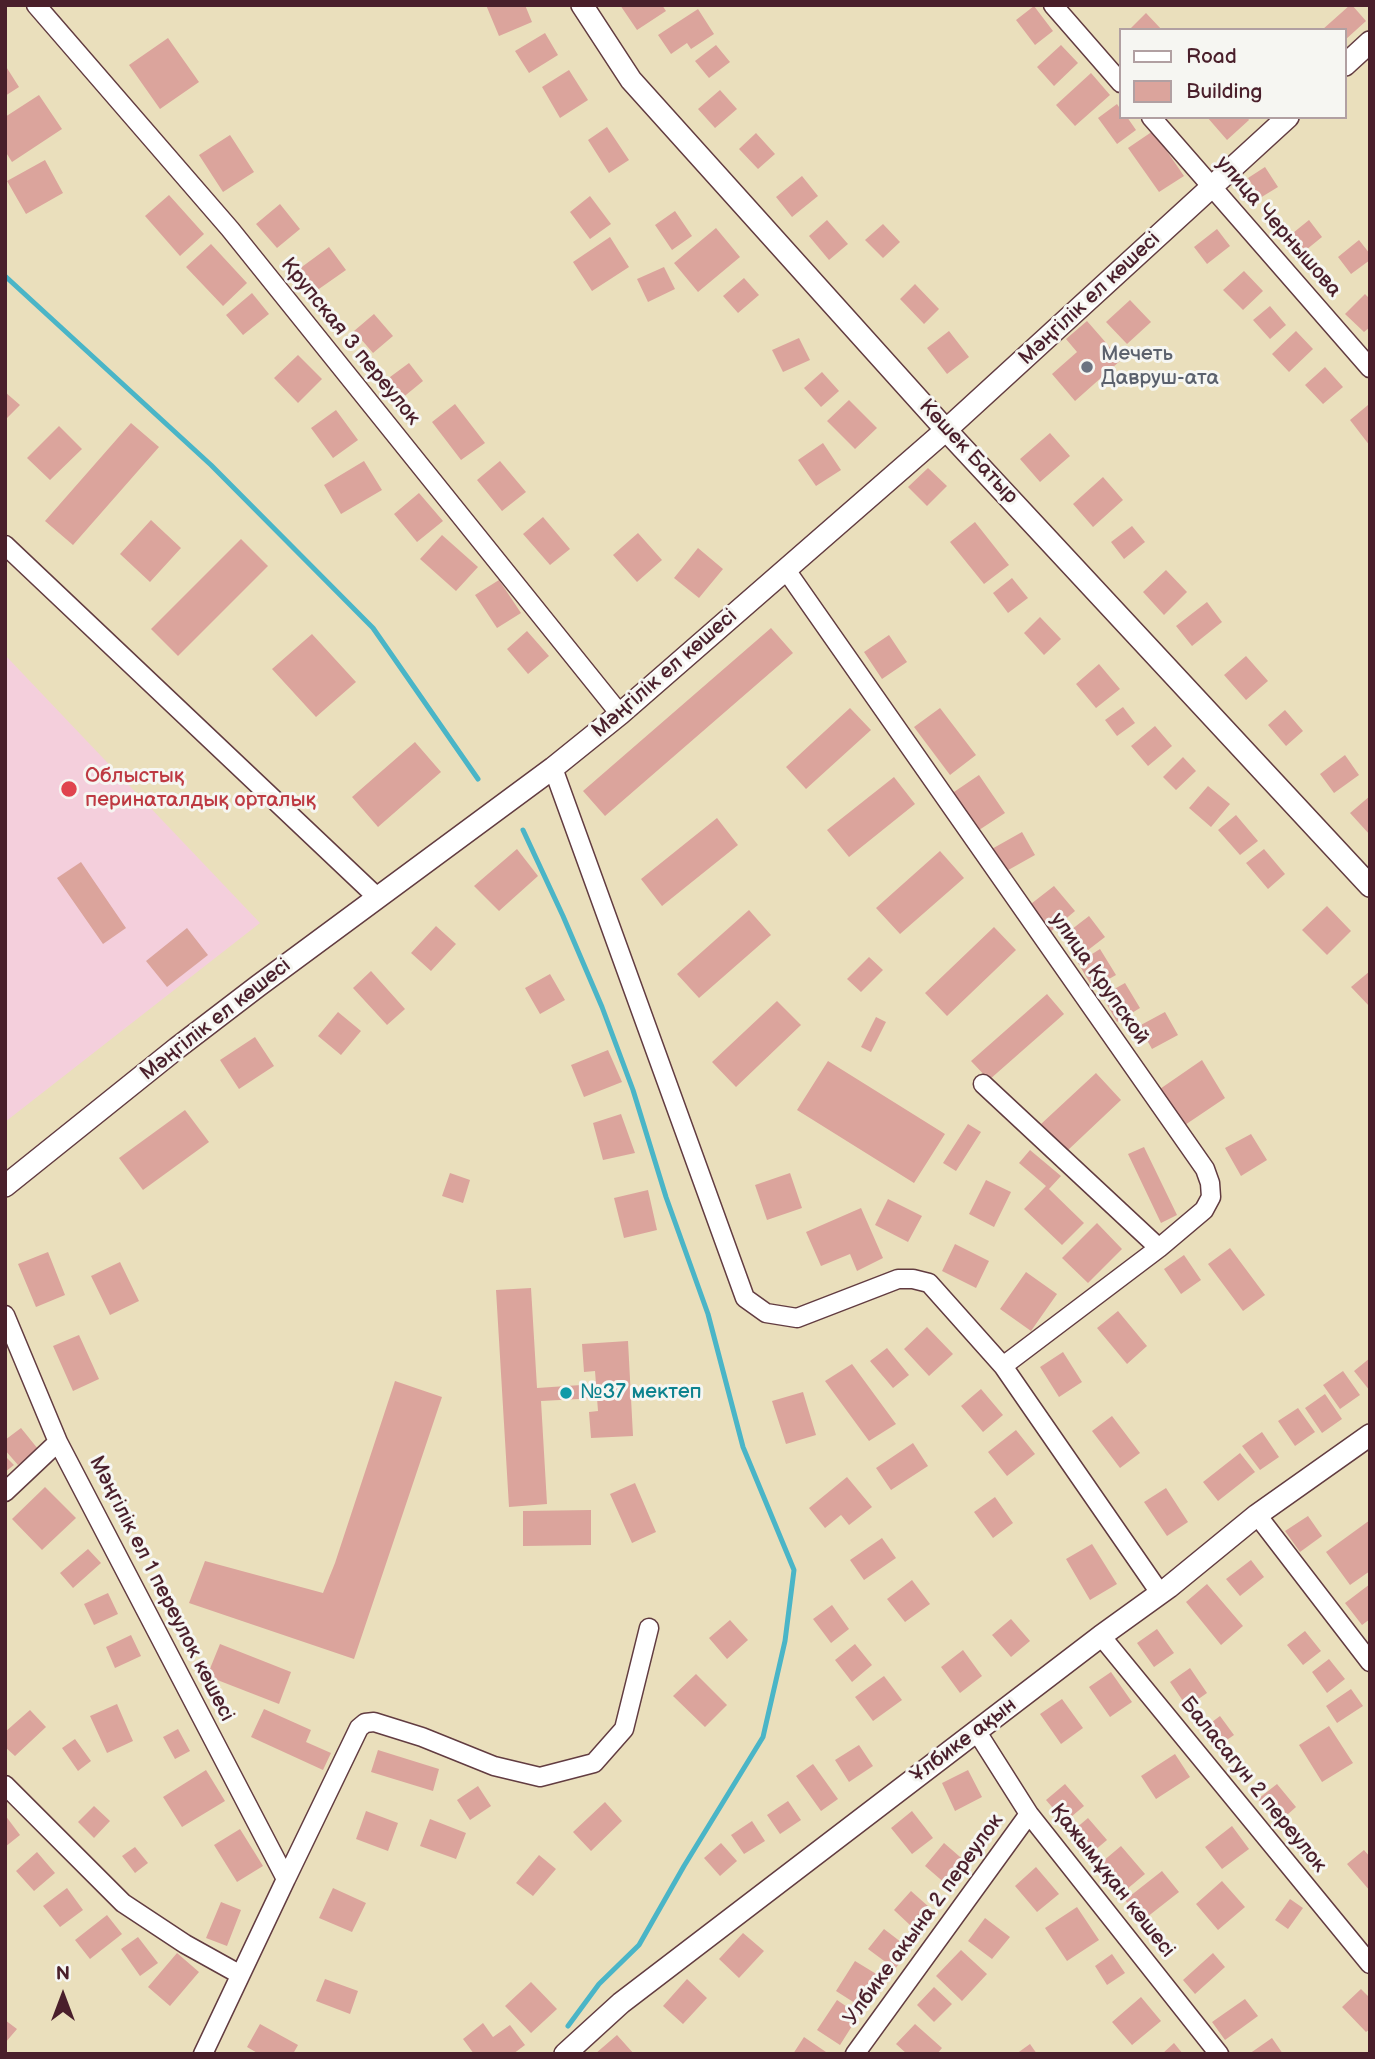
<!DOCTYPE html>
<meta charset="utf-8">
<style>
body{margin:0}
#map{position:relative;width:1375px;height:2059px;overflow:hidden;background:#eadfbc;font-family:"Balsamiq Sans",sans-serif}
canvas{display:block}
.frame{position:absolute;inset:0;border:7px solid #4a1f2b;pointer-events:none}
.legend{position:absolute;left:1119px;top:28px;width:228px;height:91px;box-sizing:border-box;background:#f6f6f2;border:2px solid #b1a0a2;margin:0;padding:9px 12px;list-style:none;font-size:21px;color:#4a1f2b}
.legend li{display:flex;align-items:center;gap:14px;height:35px}
.legend b{width:35px;border:2px solid #b1a0a2}
.north{position:absolute;left:28px;top:1961px;width:70px;height:70px;-webkit-text-stroke:5px #f6f6f2;paint-order:stroke;rotate:0deg;font-size:19px;font-weight:700;line-height:28px;text-align:center;color:#4a1f2b}
.north::after{content:'';display:block;margin:auto;width:24px;height:32px;background:#4a1f2b;clip-path:polygon(50% 0,100% 100%,50% 72%,0 100%)}
</style>
<div id="map">
<canvas width="1375" height="2059"></canvas>
<div class="frame"></div>
<ul class="legend">
<li><b style="height:9px;background:#fff"></b>Road</li>
<li><b style="height:19px;background:#dba49c"></b>Building</li>
</ul>
<div class="north">N</div>
</div>
<script>
const context = document.querySelector('canvas').getContext('2d');
context.lineJoin = 'round';
function fillPath(path, color) { context.fillStyle = color; context.fill(path, 'evenodd'); }
const poly = rows => new Path2D(rows.map(r => 'M' + r).join(''));
function strokePath(path, color, width, dash) { context.strokeStyle = color; context.lineWidth = width; context.lineCap = dash ? 'butt' : 'round'; context.setLineDash(dash || []); context.stroke(path); }
function write(font, color, halo, rows, align = 'center') {
  context.font = font + ' "Balsamiq Sans",sans-serif'; context.lineWidth = 6; context.setLineDash([]); context.textBaseline = 'middle'; context.strokeStyle = halo; context.fillStyle = color; for (const [text, x, y, turn = 0] of rows) {
    context.save(); context.translate(x, y); context.rotate((+turn || 0) * Math.PI / 180); context.textAlign = isNaN(turn) ? turn : align; if (halo) context.strokeText(text, 0, 0); context.fillText(text, 0, 0); context.restore();
  }
}
fillPath(poly([
 [5,655,260,923,5,1122]
]), '#f4cfdc');
strokePath(poly([
 [5,276,211,465,373,628,478,779],
 [523,830,563,916,602,1007,633,1090,666,1197,708,1314,743,1447,794,1570,785,1641,763,1737,684,1866,639,1945,599,1984,568,2026]
]), '#4ab5c7', 5);
fillPath(poly([
 [486,5,525,5,532,22,499,36],
 [620,5,662,5,666,11,637,30],
 [1350,5,1352,5,1366,21,1345,40,1345,30,1322,30],
 [1034,6,1053,31,1035,45,1016,20],
 [698,9,714,34,691,49,687,43,671,54,658,35],
 [1146,13,1162,30,1129,30],
 [545,33,558,55,529,73,515,51],
 [168,38,199,82,160,109,129,65],
 [716,45,730,62,709,78,695,61],
 [1061,45,1078,63,1054,86,1037,67],
 [5,65,19,87,5,96],
 [569,70,588,100,560,118,542,87],
 [1091,73,1110,95,1075,126,1056,105],
 [720,90,737,109,715,128,698,109],
 [39,95,62,129,12,162,5,151,5,117],
 [1117,104,1121,110,1121,117,1127,117,1136,130,1117,144,1098,118],
 [1207,117,1247,117,1249,120,1227,140],
 [607,127,629,160,609,173,588,140],
 [1153,131,1184,176,1159,192,1128,148],
 [756,133,775,154,758,169,739,149],
 [230,135,254,172,223,192,199,155],
 [45,160,63,193,26,214,7,181],
 [1265,167,1278,187,1260,198,1248,178],
 [802,176,818,196,792,217,776,197],
 [169,195,204,234,180,256,145,216],
 [590,196,611,224,590,239,570,212],
 [280,204,300,229,277,248,256,224],
 [675,211,692,236,672,250,655,225],
 [827,220,848,244,829,260,809,236],
 [1309,220,1322,237,1301,254,1288,237],
 [883,224,900,242,883,258,865,240],
 [716,228,740,257,698,292,674,263],
 [1217,229,1230,246,1207,264,1194,247],
 [610,237,629,267,592,291,573,262],
 [1359,240,1370,254,1370,260,1351,274,1338,257],
 [211,244,247,283,223,306,186,267],
 [329,247,346,270,316,291,299,269],
 [664,267,675,289,648,302,637,279],
 [1244,271,1263,291,1243,310,1223,290],
 [744,278,759,295,738,313,723,296],
 [915,284,939,309,924,324,900,299],
 [252,293,269,314,243,335,226,315],
 [1365,294,1370,299,1370,327,1364,332,1345,314],
 [1130,300,1151,322,1127,344,1106,322],
 [1270,306,1286,325,1270,339,1253,320],
 [374,314,393,336,373,353,354,331],
 [1087,321,1121,360,1075,401,1052,374,1077,352,1066,339],
 [949,331,969,357,947,374,927,348],
 [1296,331,1313,349,1289,372,1272,354],
 [799,338,810,360,783,372,772,350],
 [298,355,322,379,298,403,274,378],
 [409,363,423,381,401,399,386,380],
 [1325,367,1343,387,1323,404,1305,385],
 [822,372,839,391,821,407,804,388],
 [5,392,20,405,5,420],
 [849,400,877,428,855,449,827,421],
 [455,404,485,443,461,460,432,422],
 [1368,405,1370,407,1370,446,1350,420],
 [336,410,358,440,333,458,311,428],
 [131,423,159,447,73,545,45,521],
 [59,426,82,449,50,480,27,458],
 [1050,433,1070,456,1040,482,1020,459],
 [823,443,841,470,816,486,798,460],
 [364,461,382,490,341,514,324,485],
 [500,461,526,492,502,511,477,480],
 [928,468,947,486,927,506,908,487],
 [1103,477,1123,500,1093,527,1073,504],
 [419,493,443,521,417,542,394,514],
 [543,517,570,549,550,565,523,534],
 [151,520,181,548,150,582,120,554],
 [975,522,1009,565,984,584,950,542],
 [1132,526,1145,542,1124,559,1111,542],
 [638,533,662,560,637,582,613,555],
 [442,535,478,567,456,591,420,559],
 [241,539,268,566,178,656,151,629],
 [698,548,723,569,699,598,674,578],
 [1166,570,1187,592,1164,615,1143,592],
 [1012,578,1028,598,1008,613,993,593],
 [499,580,521,613,497,628,475,595],
 [1207,602,1222,622,1192,646,1176,626],
 [1040,617,1061,639,1044,655,1024,633],
 [771,628,793,653,605,816,583,791],
 [527,631,549,656,528,674,507,649],
 [312,634,356,682,316,717,272,669],
 [889,635,907,662,882,679,864,652],
 [1246,656,1268,681,1246,700,1224,675],
 [1099,664,1120,689,1096,708,1076,684],
 [1123,707,1135,723,1117,736,1105,720],
 [850,708,871,730,806,789,786,767],
 [940,708,976,755,950,775,914,727],
 [1285,710,1303,731,1286,746,1268,725],
 [1155,726,1172,746,1148,766,1131,746],
 [415,742,441,772,378,827,352,797],
 [1345,755,1359,775,1334,793,1320,774],
 [1183,757,1196,771,1176,790,1163,777],
 [979,775,1005,813,976,832,951,794],
 [894,777,915,804,849,857,827,830],
 [1208,786,1230,804,1211,827,1189,808],
 [1370,796,1370,835,1350,813],
 [1236,815,1258,841,1240,855,1218,830],
 [717,818,738,845,662,906,641,879],
 [1022,832,1035,855,1003,873,990,850],
 [517,849,538,876,499,911,474,886],
 [1264,849,1285,874,1268,889,1246,863],
 [940,851,964,878,900,934,876,908],
 [81,862,126,928,103,944,57,878],
 [1054,886,1075,911,1049,933,1027,907],
 [1327,906,1351,931,1327,955,1302,930],
 [749,910,771,935,699,998,677,974],
 [1089,916,1105,937,1079,957,1063,936],
 [436,926,456,944,431,971,411,953],
 [994,927,1016,950,947,1016,925,993],
 [187,928,208,955,167,987,146,961],
 [1100,949,1116,975,1093,988,1078,963],
 [869,957,883,970,861,992,847,979],
 [371,971,405,1009,387,1025,353,988],
 [1370,971,1370,1007,1351,987],
 [550,974,565,1000,540,1014,525,988],
 [1125,983,1140,1008,1117,1022,1102,996],
 [1047,994,1064,1014,989,1080,971,1061],
 [777,1001,801,1025,736,1087,712,1062],
 [338,1012,361,1031,341,1055,318,1036],
 [1165,1012,1178,1035,1152,1049,1139,1026],
 [876,1017,886,1022,871,1052,861,1047],
 [255,1037,274,1066,239,1089,220,1060],
 [608,1050,622,1082,584,1097,571,1065],
 [1202,1060,1225,1098,1182,1127,1157,1091],
 [828,1061,945,1134,914,1183,797,1110],
 [1096,1073,1121,1100,1067,1151,1041,1124],
 [185,1110,209,1142,143,1190,119,1158],
 [621,1114,635,1153,603,1160,593,1123],
 [968,1124,981,1132,956,1171,943,1163],
 [1251,1134,1267,1160,1241,1176,1225,1148],
 [1144,1147,1177,1215,1161,1223,1128,1154],
 [1030,1150,1061,1176,1049,1189,1084,1223,1062,1245,1024,1209,1046,1186,1019,1163],
 [450,1173,470,1180,463,1203,442,1196],
 [790,1173,802,1208,767,1220,755,1185],
 [986,1180,1011,1192,994,1227,969,1214],
 [648,1190,657,1230,624,1238,614,1198],
 [888,1199,922,1216,908,1242,875,1225],
 [861,1208,883,1258,857,1271,850,1254,821,1266,806,1232],
 [1097,1223,1122,1249,1088,1283,1062,1258],
 [955,1244,989,1261,976,1288,942,1271],
 [1230,1248,1265,1295,1243,1311,1208,1264],
 [48,1252,65,1295,36,1307,18,1264],
 [1184,1255,1201,1280,1181,1294,1164,1269],
 [120,1262,139,1301,110,1315,91,1276],
 [1026,1272,1057,1294,1031,1331,1000,1309],
 [531,1288,537,1388,596,1384,595,1371,584,1372,582,1344,628,1341,633,1436,591,1438,589,1412,598,1411,597,1398,541,1401,547,1504,509,1507,496,1290],
 [1118,1311,1147,1346,1127,1364,1097,1328],
 [927,1327,953,1354,929,1376,904,1349],
 [79,1335,99,1379,73,1391,53,1346],
 [887,1348,909,1375,893,1388,870,1361],
 [1063,1352,1082,1382,1059,1397,1040,1367],
 [1370,1358,1370,1391,1354,1371],
 [852,1364,896,1424,869,1441,825,1381],
 [1343,1371,1360,1395,1340,1409,1323,1385],
 [395,1381,442,1397,354,1659,189,1603,205,1561,323,1593,335,1563],
 [981,1389,1003,1415,983,1432,961,1406],
 [803,1392,816,1435,786,1444,772,1401],
 [1325,1394,1342,1419,1322,1433,1305,1408],
 [1298,1408,1315,1432,1295,1446,1278,1421],
 [1112,1416,1140,1453,1120,1468,1092,1431],
 [21,1428,38,1449,18,1465,5,1450,5,1440],
 [1016,1430,1035,1454,1007,1476,988,1452],
 [1262,1432,1279,1457,1260,1470,1242,1446],
 [913,1443,928,1466,891,1490,876,1468],
 [1240,1453,1255,1472,1218,1501,1203,1482],
 [5,1456,14,1465,5,1472],
 [847,1477,872,1507,849,1525,841,1515,825,1528,809,1508],
 [635,1483,656,1532,632,1543,610,1494],
 [45,1487,76,1518,42,1550,12,1519],
 [1166,1488,1188,1522,1167,1536,1144,1502],
 [995,1497,1013,1523,993,1538,974,1512],
 [591,1510,591,1545,523,1546,523,1511],
 [1308,1516,1322,1536,1300,1552,1285,1531],
 [1370,1520,1370,1571,1350,1585,1326,1552],
 [882,1538,896,1558,864,1580,850,1560],
 [1092,1544,1117,1584,1090,1600,1066,1559],
 [88,1549,101,1563,73,1588,60,1573],
 [1251,1560,1264,1577,1240,1596,1226,1579],
 [912,1580,930,1604,905,1622,887,1599],
 [1207,1584,1243,1626,1221,1645,1186,1602],
 [1370,1584,1370,1619,1362,1625,1345,1603],
 [108,1593,118,1614,94,1625,84,1604],
 [832,1605,849,1629,831,1643,813,1619],
 [1011,1619,1030,1641,1011,1657,992,1635],
 [730,1620,748,1640,727,1659,709,1638],
 [1157,1629,1174,1653,1154,1667,1137,1643],
 [1305,1631,1321,1651,1303,1665,1287,1645],
 [131,1635,141,1656,115,1668,106,1647],
 [220,1644,291,1672,279,1704,207,1676],
 [855,1644,872,1665,852,1682,835,1660],
 [963,1650,982,1676,960,1693,941,1667],
 [1329,1659,1345,1679,1327,1693,1312,1672],
 [1190,1668,1207,1693,1187,1707,1170,1682],
 [1111,1672,1132,1702,1110,1717,1089,1687],
 [696,1674,727,1705,705,1727,673,1696],
 [884,1676,902,1700,873,1721,855,1697],
 [1351,1689,1363,1706,1337,1723,1326,1706],
 [1062,1699,1083,1728,1061,1744,1040,1714],
 [117,1704,133,1741,107,1753,90,1716],
 [264,1709,311,1730,306,1742,331,1753,323,1770,251,1737],
 [30,1710,46,1727,15,1756,5,1747,5,1732],
 [1220,1716,1234,1735,1218,1746,1204,1728],
 [1329,1726,1353,1763,1322,1782,1299,1745],
 [178,1729,190,1751,175,1759,163,1737],
 [75,1739,91,1761,78,1771,62,1748],
 [859,1745,873,1766,849,1782,835,1760],
 [378,1750,439,1769,433,1791,371,1772],
 [1175,1754,1190,1777,1156,1799,1141,1776],
 [813,1764,838,1799,821,1811,796,1776],
 [206,1770,225,1801,182,1827,163,1797],
 [968,1770,982,1797,955,1811,942,1783],
 [1065,1784,1084,1806,1065,1822,1046,1800],
 [1277,1784,1296,1807,1278,1823,1258,1799],
 [478,1786,491,1806,470,1820,457,1800],
 [788,1801,801,1820,780,1834,767,1815],
 [605,1802,622,1821,591,1851,573,1832],
 [94,1806,110,1821,94,1838,78,1822],
 [366,1811,398,1823,388,1851,356,1839],
 [912,1811,933,1838,912,1854,891,1828],
 [5,1815,20,1835,5,1847],
 [1088,1818,1107,1840,1088,1856,1069,1834],
 [430,1819,466,1833,456,1859,420,1846],
 [752,1821,765,1841,744,1854,731,1835],
 [1232,1826,1249,1849,1222,1869,1205,1847],
 [240,1829,263,1866,237,1882,214,1845],
 [721,1843,737,1861,720,1876,704,1858],
 [944,1843,967,1863,947,1885,925,1866],
 [1121,1846,1145,1874,1120,1895,1096,1867],
 [135,1847,148,1863,135,1873,122,1856],
 [1364,1850,1370,1857,1370,1891,1347,1864],
 [37,1852,55,1873,34,1891,16,1871],
 [539,1855,556,1869,533,1896,516,1883],
 [1036,1867,1059,1894,1037,1912,1015,1886],
 [1162,1871,1179,1892,1142,1921,1125,1900],
 [1222,1881,1245,1907,1218,1930,1196,1904],
 [67,1888,83,1910,60,1927,43,1906],
 [333,1888,366,1903,352,1932,319,1918],
 [911,1891,929,1907,911,1926,894,1910],
 [1290,1899,1303,1908,1288,1929,1275,1920],
 [221,1902,241,1910,227,1946,206,1938],
 [1077,1907,1099,1940,1067,1961,1045,1928],
 [107,1915,122,1934,90,1959,75,1940],
 [985,1918,1010,1937,992,1959,968,1941],
 [884,1929,910,1949,895,1969,868,1949],
 [743,1933,764,1951,739,1978,719,1959],
 [138,1937,158,1963,140,1976,121,1949],
 [961,1950,987,1974,962,2001,936,1976],
 [177,1953,199,1972,170,2006,148,1987],
 [1213,1953,1225,1967,1195,1994,1183,1980],
 [1112,1954,1125,1973,1107,1985,1095,1966],
 [855,1961,878,1975,858,2005,836,1991],
 [325,1979,358,1991,350,2014,316,2001],
 [687,1979,707,1998,683,2024,663,2006],
 [531,1982,557,2009,531,2033,505,2006],
 [934,1987,952,2004,934,2022,917,2005],
 [1361,1989,1370,1998,1370,2029,1366,2032,1342,2007],
 [1141,1997,1161,2021,1132,2045,1112,2022],
 [1245,1999,1258,2016,1225,2040,1212,2022],
 [837,2000,859,2015,840,2045,817,2030],
 [5,2020,17,2029,5,2043],
 [483,2023,493,2037,510,2025,525,2045,513,2054,474,2054,463,2039],
 [260,2024,298,2045,293,2054,259,2054,247,2047],
 [915,2024,942,2048,937,2054,907,2054,896,2044],
 [617,2035,634,2054,595,2054],
 [804,2037,826,2052,825,2054,793,2054],
 [1272,2038,1283,2054,1249,2054],
 [1174,2043,1183,2054,1162,2054],
 [1030,2044,1037,2054,1016,2054]
]), '#dba49c');
const minor = poly([
 [36,5,230,229,620,714],
 [1053,5,1121,83],
 [1151,117,1370,368],
 [5,545,378,898],
 [786,570,1205,1169,1210,1183,1211,1197,1204,1210,1159,1248,1003,1366],
 [553,768,745,1298,766,1313,797,1318,898,1279,913,1279,929,1283,1003,1366,1160,1593],
 [983,1084,1159,1248],
 [5,1315,58,1442,286,1879,203,2054],
 [5,1492,58,1442],
 [1257,1515,1370,1662],
 [1101,1636,1370,1964],
 [977,1732,1029,1814,1219,2054],
 [5,1785,123,1903,185,1944,239,1974],
 [286,1879,359,1728,365,1723,374,1722,422,1737,494,1766,540,1777,594,1763,624,1729,649,1628],
 [855,2054,1029,1814]
]);
const tertiary = poly([
 [582,5,631,80,946,430,1370,886],
 [1345,65,1370,42],
 [5,1186,177,1048,258,986,553,768,620,714,946,430,1288,117],
 [565,2054,621,2003,1101,1636,1169,1587,1257,1515,1370,1435]
]);
strokePath(minor, '#623c41', 21);
strokePath(tertiary, '#623c41', 24);
strokePath(minor, '#fff', 18);
strokePath(tertiary, '#fff', 21);
for (const [x, y, r, color] of [
 [1087,367,7,"#6b7280"],
 [69,789,9,"#e0444e"],
 [566,1393,7,"#0f9aa8"]
]) { const dot = new Path2D(); dot.arc(x, y, r, 0, 2 * Math.PI); context.fillStyle = color; context.fill(dot); strokePath(dot, '#f6f6f2', 2.5); }
write('21px', '#4a1f2b', '#f6f6f2', [
 ["улица Чернышова",1278,227,49],
 ["Мәңгілік ел көшесі",1090,299,-43],
 ["Крупская 3 переулок",350,342,51],
 ["Көшек Батыр",968,452,47],
 ["Мәңгілік ел көшесі",665,674,-41],
 ["улица Крупской",1099,979,55],
 ["Мәңгілік ел көшесі",216,1020,-38],
 ["Мәңгілік ел 1 переулок көшесі",161,1589,63],
 ["Ұлбике ақын",964,1741,-37],
 ["Баласагун 2 переулок",1253,1785,51],
 ["Қажымұқан көшесі",1112,1881,52],
 ["Улбике акына 2 переулок",924,1920,-54]
]);
write('21px', '#5b616d', '#f6f6f2', [
 ["Мечеть",1101,355],
 ["Давруш-ата",1101,379]
], 'left');
write('21px', '#be3a42', '#f6f6f2', [
 ["Облыстық",85,777],
 ["перинаталдық орталық",85,801]
], 'left');
write('21px', '#0d838f', '#f6f6f2', [
 ["№37 мектеп",580,1393]
], 'left');
</script>
